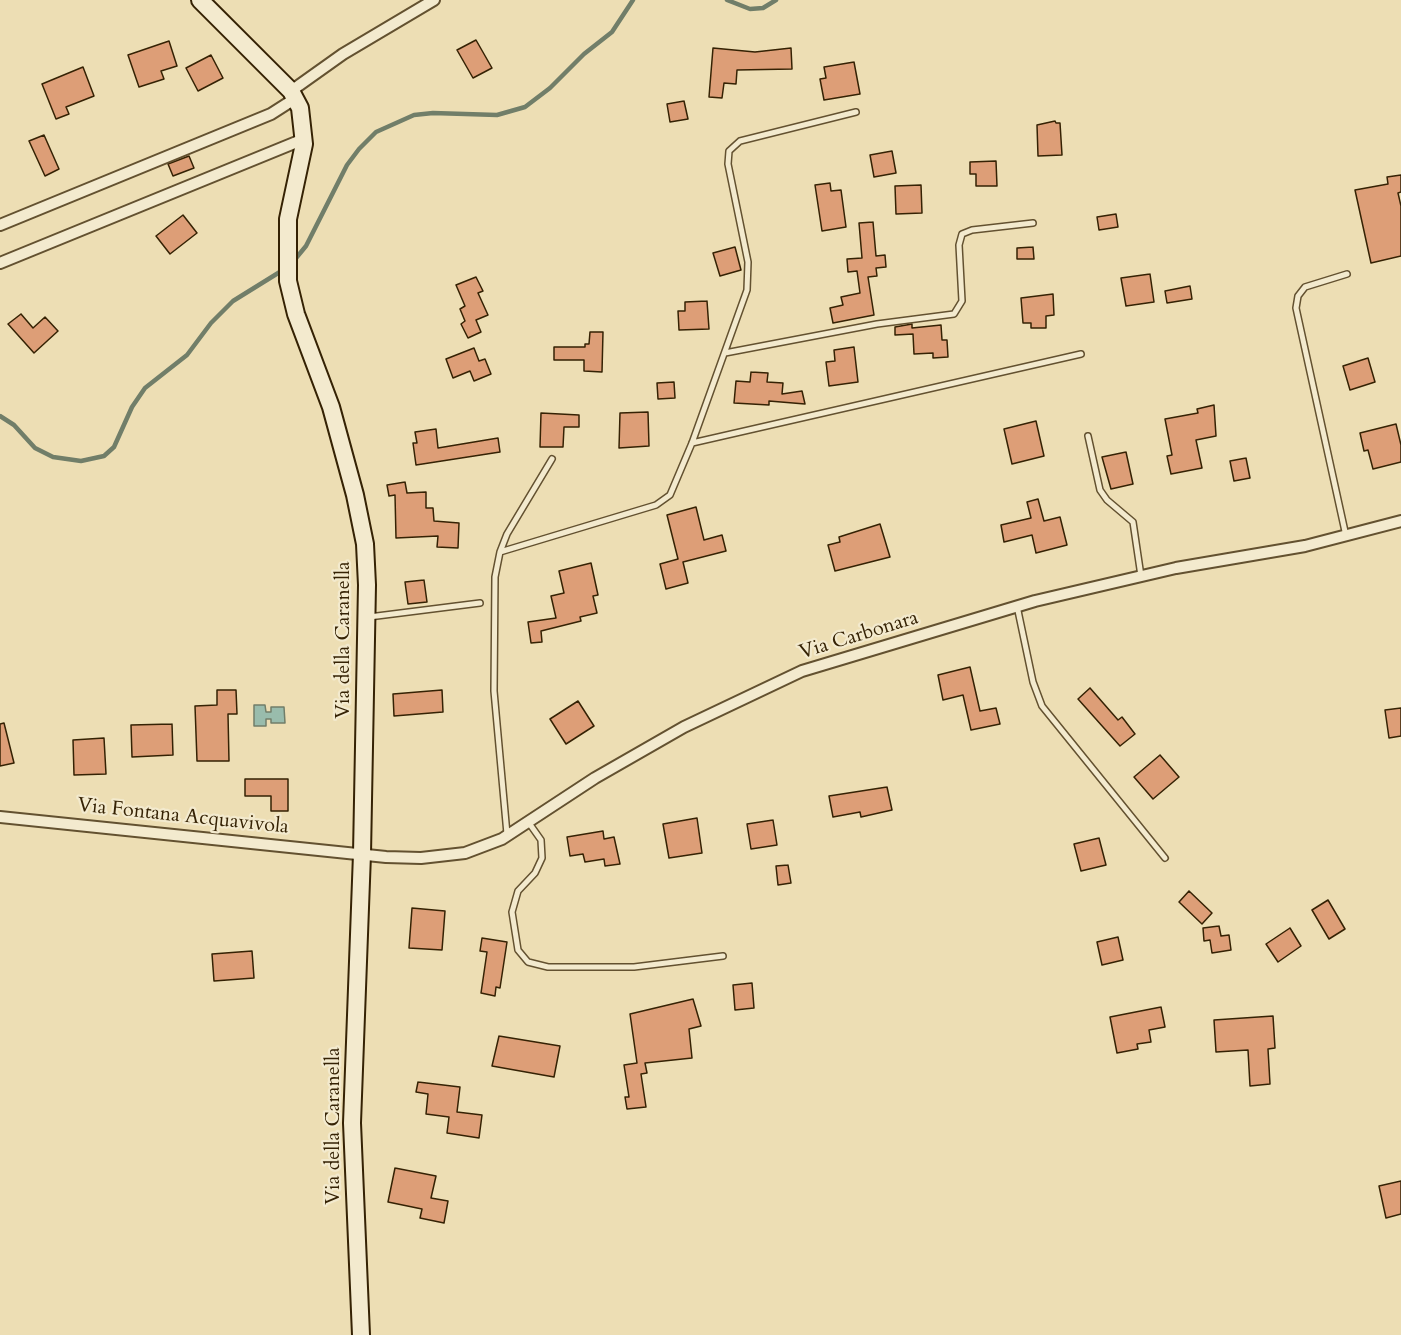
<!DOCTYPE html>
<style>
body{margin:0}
canvas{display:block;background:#eddeb4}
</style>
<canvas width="1401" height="1335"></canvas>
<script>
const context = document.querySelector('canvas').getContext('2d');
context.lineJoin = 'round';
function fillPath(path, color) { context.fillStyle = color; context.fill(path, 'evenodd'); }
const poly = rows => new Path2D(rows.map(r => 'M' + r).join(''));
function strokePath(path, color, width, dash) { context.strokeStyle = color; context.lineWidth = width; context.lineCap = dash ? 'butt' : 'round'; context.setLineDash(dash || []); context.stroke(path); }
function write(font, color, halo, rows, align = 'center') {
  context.font = font + ' Cardo,serif'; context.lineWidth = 4.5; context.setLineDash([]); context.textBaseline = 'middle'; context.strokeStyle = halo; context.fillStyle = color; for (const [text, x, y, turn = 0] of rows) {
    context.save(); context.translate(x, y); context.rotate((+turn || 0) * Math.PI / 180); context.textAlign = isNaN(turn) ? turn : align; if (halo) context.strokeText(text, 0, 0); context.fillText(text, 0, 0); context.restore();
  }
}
const water = poly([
 [254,705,265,705,266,712,271,712,271,707,284,707,285,723,271,723,271,719,266,719,266,726,254,726,254,705]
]);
fillPath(water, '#99bcac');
strokePath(water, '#717e69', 1.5);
strokePath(poly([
 [727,0,750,9,763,8,776,0],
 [292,263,306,246,347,165,359,149,376,132,414,115,433,113,497,115,525,107,550,88,584,54,612,32,633,0],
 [0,416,14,425,35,448,53,457,81,461,104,456,114,447,132,407,145,388,187,355,211,323,233,301,283,270]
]), '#717e69', 4.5);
const building = poly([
 [476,40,492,68,473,78,457,50,476,40],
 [169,41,177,66,161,71,164,79,139,87,128,55,169,41],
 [713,48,755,52,791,48,792,69,737,70,736,84,724,83,722,98,709,97,713,48],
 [211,55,223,78,198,91,186,68,211,55],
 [854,62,860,94,824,100,820,79,826,78,824,67,854,62],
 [83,67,94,96,66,107,69,114,56,119,42,84,83,67],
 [684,101,688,119,670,122,667,104,684,101],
 [1055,121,1056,123,1060,123,1062,155,1038,156,1037,125,1055,121],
 [44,135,59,169,45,176,29,141,44,135],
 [892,151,896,173,874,177,870,155,892,151],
 [189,156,194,168,173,176,168,164,189,156],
 [996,161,997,186,976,186,976,174,970,174,970,162,996,161],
 [1401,175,1401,192,1398,193,1401,206,1401,256,1371,263,1355,190,1388,184,1387,177,1401,175],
 [830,183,831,191,841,190,846,227,822,231,815,185,830,183],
 [921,185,922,213,896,214,895,186,921,185],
 [1116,214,1118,227,1099,230,1097,217,1116,214],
 [183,215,197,233,170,254,156,236,183,215],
 [873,222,876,256,885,255,886,267,876,268,877,276,868,277,874,315,833,323,830,308,843,305,841,297,860,293,857,271,848,272,847,259,862,258,859,223,873,222],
 [735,247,741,270,720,276,713,253,735,247],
 [1033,247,1034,259,1017,259,1017,248,1033,247],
 [1150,274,1154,302,1126,306,1121,278,1150,274],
 [476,277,483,291,478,293,488,315,476,320,481,332,468,338,461,324,465,321,460,309,465,306,456,285,476,277],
 [1190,286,1192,299,1167,303,1165,291,1190,286],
 [1053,294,1054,315,1046,316,1046,328,1031,328,1031,323,1023,323,1021,298,1053,294],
 [707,301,709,329,679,330,678,311,685,311,685,302,707,301],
 [21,314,33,328,45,317,58,331,34,353,8,324,21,314],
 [912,324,912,328,941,325,942,340,947,340,948,357,933,358,933,353,914,354,913,334,895,335,895,327,912,324],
 [590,332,603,332,602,372,584,371,584,360,554,360,554,347,585,347,585,344,589,344,590,332],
 [854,347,858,382,829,386,826,362,835,361,834,350,854,347],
 [474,348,479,361,485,359,491,374,474,381,470,371,453,378,446,359,474,348],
 [1368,358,1375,382,1350,390,1343,366,1368,358],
 [751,372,768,373,767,382,783,383,782,394,802,391,805,404,769,401,769,405,734,403,736,381,750,382,751,372],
 [674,382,675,398,658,399,657,383,674,382],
 [1214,405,1216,436,1196,440,1202,468,1171,474,1167,456,1172,455,1165,419,1198,413,1197,409,1214,405],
 [648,412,649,446,619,448,620,413,648,412],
 [541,413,579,415,579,427,564,427,563,447,540,447,541,413],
 [1036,421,1044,456,1012,464,1004,429,1036,421],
 [1396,424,1401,445,1401,462,1373,469,1368,450,1364,451,1360,433,1396,424],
 [436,429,438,448,498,438,500,452,416,465,413,443,417,443,415,432,436,429],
 [1126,452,1133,484,1111,489,1102,457,1126,452],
 [1246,458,1250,478,1234,481,1230,461,1246,458],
 [405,482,407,493,426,492,426,508,433,508,434,521,459,523,458,548,437,547,438,536,396,538,395,495,389,496,387,485,405,482],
 [1038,499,1044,521,1060,517,1067,545,1036,553,1032,535,1004,542,1001,525,1031,518,1027,502,1038,499],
 [696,507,704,540,722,535,726,551,683,562,688,583,666,589,660,564,678,559,667,515,696,507],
 [880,524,890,557,835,571,828,545,840,542,839,537,880,524],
 [591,563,598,595,593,596,597,613,580,617,581,621,541,631,542,642,531,643,528,622,556,618,551,596,564,593,559,571,591,563],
 [424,580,427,602,408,604,405,582,424,580],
 [970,667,980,711,996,708,1000,724,971,730,963,695,943,700,938,675,970,667],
 [1090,688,1118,720,1122,717,1135,734,1120,746,1078,699,1090,688],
 [217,690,236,690,237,714,228,714,229,761,197,761,195,706,217,705,217,690],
 [442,690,443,712,394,716,393,694,442,690],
 [578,701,594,726,566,744,550,719,578,701],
 [1401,708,1401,736,1389,738,1385,710,1401,708],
 [4,723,14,763,0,766,0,724,4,723],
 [172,724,173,755,132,757,131,725,172,724],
 [104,738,106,774,74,775,73,740,104,738],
 [1160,755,1179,777,1153,799,1134,777,1160,755],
 [245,779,288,779,288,811,271,811,271,796,245,796,245,779],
 [887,787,892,810,861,817,860,812,833,817,829,796,887,787],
 [697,818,702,853,669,858,663,824,697,818],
 [773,820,777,845,751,849,747,824,773,820],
 [603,831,604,839,614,837,620,864,605,866,604,859,585,862,583,854,570,856,567,837,603,831],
 [1099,838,1106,865,1081,871,1074,844,1099,838],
 [788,865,791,883,778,885,776,866,788,865],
 [1189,891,1212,913,1202,924,1179,902,1189,891],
 [1328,900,1345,929,1329,939,1312,910,1328,900],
 [412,908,445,911,442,950,409,948,412,908],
 [1219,926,1221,936,1229,935,1231,950,1212,953,1210,940,1204,941,1203,928,1219,926],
 [1290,928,1301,946,1278,962,1266,944,1290,928],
 [1118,937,1123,960,1102,965,1097,942,1118,937],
 [482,938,507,942,500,988,496,987,495,996,481,993,487,952,480,951,482,938],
 [252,951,254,978,214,981,212,954,252,951],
 [752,983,754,1008,735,1010,733,985,752,983],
 [693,999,701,1026,689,1029,692,1058,645,1063,647,1073,641,1074,646,1107,627,1109,625,1097,629,1097,624,1065,637,1063,630,1014,693,999],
 [1161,1007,1165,1027,1149,1030,1151,1042,1137,1044,1138,1049,1117,1053,1110,1017,1161,1007],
 [1273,1016,1275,1048,1268,1049,1270,1084,1250,1086,1248,1050,1216,1052,1214,1020,1273,1016],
 [499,1036,560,1046,554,1077,492,1066,499,1036],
 [418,1082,460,1087,457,1112,482,1115,479,1138,447,1133,449,1117,426,1114,428,1094,416,1092,418,1082],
 [395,1168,436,1176,431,1198,448,1201,444,1223,420,1218,422,1209,388,1202,395,1168],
 [1401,1181,1401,1214,1386,1218,1379,1186,1401,1181]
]);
fillPath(building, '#dd9e77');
strokePath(building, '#352204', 1.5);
const lane = poly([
 [725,353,877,324,954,314,962,301,959,245,962,234,972,230,1033,223],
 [1088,436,1100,490,1107,500,1133,522,1141,576],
 [692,443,1081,354],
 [1346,536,1296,308,1298,296,1305,287,1347,274],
 [500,552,507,534,552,459],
 [1017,606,1033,682,1042,706,1165,858],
 [369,617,480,603],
 [529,823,541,840,542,858,535,873,518,891,512,912,518,950,528,962,548,967,634,967,723,956],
 [507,834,494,691,495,577,500,552,656,505,670,495,692,443,747,290,748,262,728,164,729,151,740,141,856,112]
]);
const street = poly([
 [291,91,343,54,434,0],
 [0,225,271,114,296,98],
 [0,263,304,139],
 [0,817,386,857,421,858,465,853,502,839,595,778,684,727,802,671,1035,601,1176,568,1305,546,1401,521]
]);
const secondary = poly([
 [200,0,291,91,300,108,304,144,288,219,288,281,296,314,331,407,355,495,365,544,367,585,362,854,352,1123,361,1335]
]);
strokePath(lane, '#635130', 8);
strokePath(street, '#635130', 14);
strokePath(secondary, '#352204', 20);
strokePath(lane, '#f3eace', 5);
strokePath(street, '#f3eace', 10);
strokePath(secondary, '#f3eace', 16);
write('20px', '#352204', '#f3eace', [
 ["Via Carbonara",859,636,-17],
 ["Via della Caranella",344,640,-90],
 ["Via Fontana Acquavivola",183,817,6],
 ["Via della Caranella",334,1126,-90]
]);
</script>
